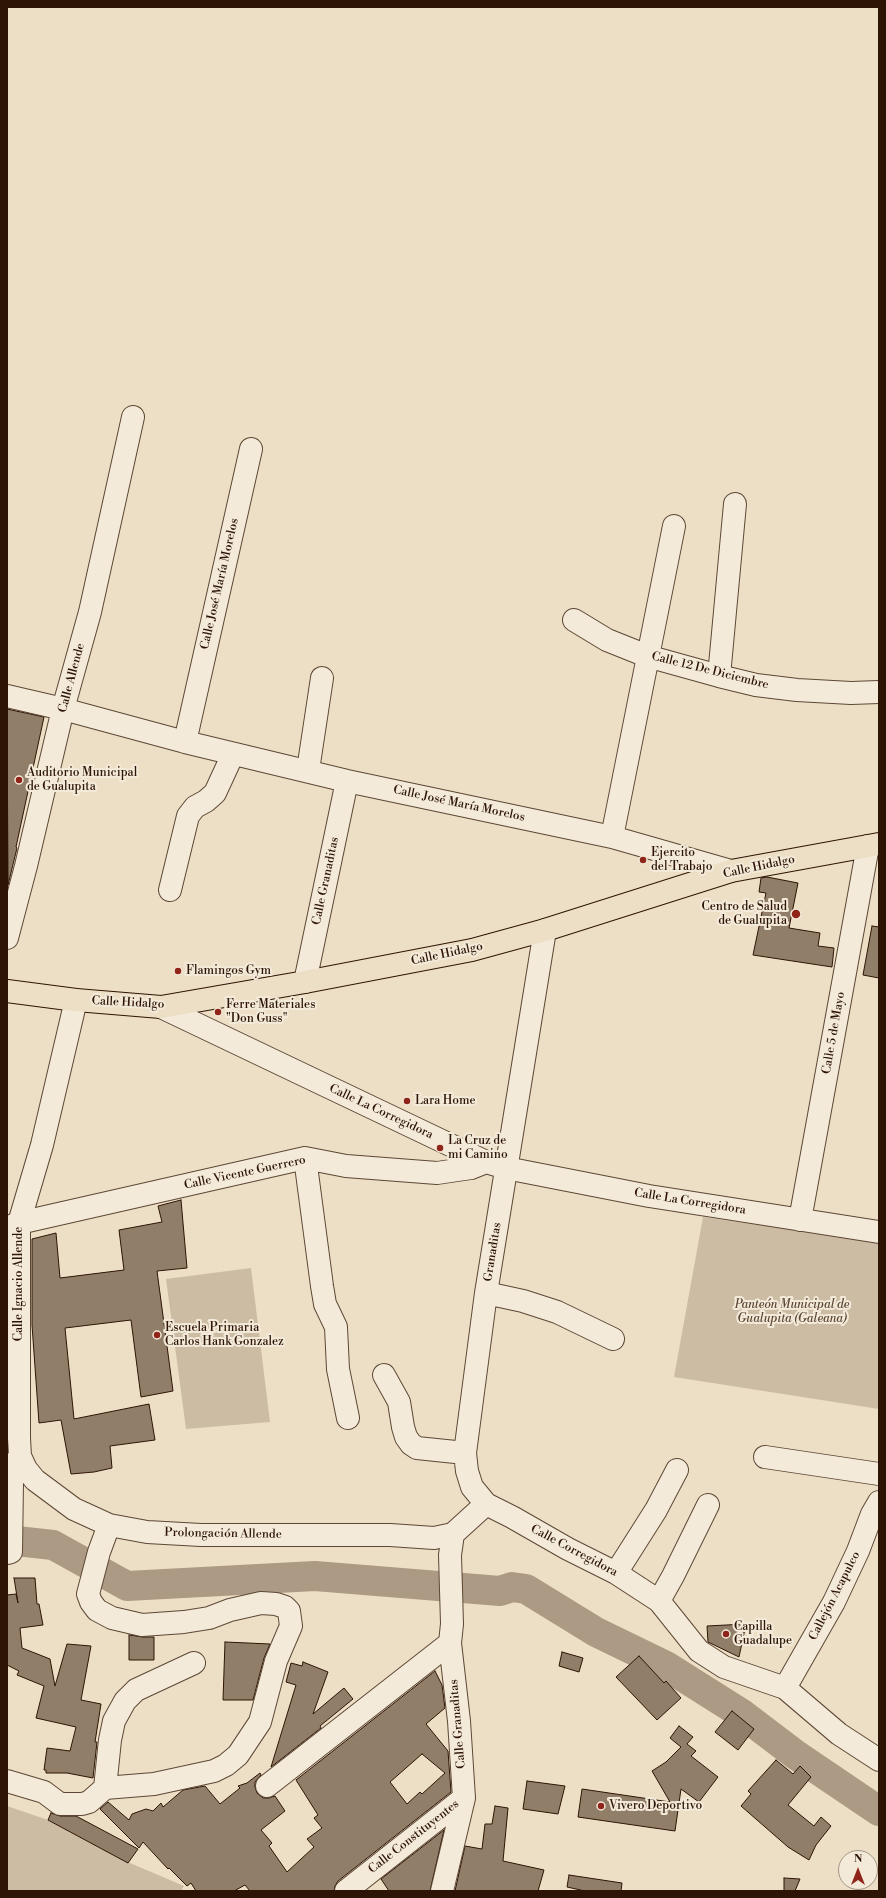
<!DOCTYPE html>
<meta charset="utf-8">
<style>
body{margin:0}
#map{position:relative;width:886px;height:1898px;overflow:hidden;background:#eddfc5;font-family:"Libre Bodoni",serif}
canvas{display:block}
.frame{position:absolute;inset:0;border:8px solid #2d1405;pointer-events:none}
.north{position:absolute;left:838px;top:1850px;width:40px;height:40px;box-sizing:border-box;background:#f3ead9;border:1px solid #a49484;border-radius:50%;rotate:0deg;font-size:11px;font-weight:700;line-height:16px;text-align:center;color:#2d1405}
.north::after{content:'';display:block;margin:auto;width:14px;height:18px;background:#8f2418;clip-path:polygon(50% 0,100% 100%,50% 72%,0 100%)}
</style>
<div id="map">
<canvas width="886" height="1898"></canvas>
<div class="frame"></div>
<div class="north">N</div>
</div>
<script>
const context = document.querySelector('canvas').getContext('2d');
context.lineJoin = 'round';
function fillPath(path, color) { context.fillStyle = color; context.fill(path, 'evenodd'); }
const poly = rows => new Path2D(rows.map(r => 'M' + r).join(''));
function strokePath(path, color, width, dash) { context.strokeStyle = color; context.lineWidth = width; context.lineCap = dash ? 'butt' : 'round'; context.setLineDash(dash || []); context.stroke(path); }
function write(font, color, halo, rows, align = 'center') {
  context.font = font + ' "Libre Bodoni",serif'; context.lineWidth = 4; context.setLineDash([]); context.textBaseline = 'middle'; context.strokeStyle = halo; context.fillStyle = color; for (const [text, x, y, turn = 0] of rows) {
    context.save(); context.translate(x, y); context.rotate((+turn || 0) * Math.PI / 180); context.textAlign = isNaN(turn) ? turn : align; if (halo) context.strokeText(text, 0, 0); context.fillText(text, 0, 0); context.restore();
  }
}
fillPath(poly([
 [703,1217,879,1242,879,1409,674,1377],
 [251,1268,270,1422,186,1429,166,1279],
 [7,1806,48,1820,123,1860,184,1886,181,1891,7,1891]
]), '#ccbca4');
strokePath(poly([
 [7,1540,53,1545,127,1586,315,1576,500,1591,512,1587,526,1589,596,1632,666,1666,742,1714,796,1755,879,1811]
]), '#ac9a84', 30);
const building = poly([
 [7,709,44,717,16,847,17,848,8,885,7,709],
 [767,877,798,883,789,928,820,933,818,946,834,948,832,967,753,955,766,893,759,892,761,878,767,877],
 [872,926,879,927,879,978,863,975,872,926],
 [181,1200,187,1268,157,1271,173,1391,141,1397,131,1320,65,1328,74,1419,149,1404,155,1440,110,1446,112,1468,94,1472,71,1474,61,1420,39,1423,32,1325,32,1239,56,1233,60,1278,124,1270,119,1230,162,1222,158,1206,181,1200],
 [14,1578,35,1578,37,1604,39,1604,43,1625,20,1628,22,1648,50,1659,55,1686,67,1644,91,1646,81,1700,101,1704,95,1742,97,1742,93,1778,67,1773,46,1773,46,1770,44,1770,47,1748,70,1751,76,1727,36,1718,44,1686,17,1675,19,1671,7,1665,7,1595,16,1594,18,1603,14,1578],
 [746,1624,739,1657,708,1642,707,1626,746,1624],
 [129,1635,143,1637,154,1637,154,1660,129,1660,129,1635],
 [225,1642,270,1644,264,1658,253,1700,223,1700,225,1642],
 [562,1652,583,1658,579,1672,559,1666,562,1652],
 [639,1656,664,1683,666,1681,681,1698,657,1720,616,1677,639,1656],
 [303,1662,328,1672,313,1714,344,1688,353,1699,320,1726,321,1728,271,1767,296,1685,286,1682,291,1663,302,1666,303,1662],
 [435,1671,442,1685,445,1708,426,1724,448,1751,451,1792,338,1881,335,1886,334,1891,250,1891,245,1885,234,1891,196,1891,191,1883,187,1886,169,1868,168,1869,143,1842,139,1848,100,1809,108,1802,129,1820,132,1814,146,1809,153,1811,161,1803,163,1807,183,1790,205,1786,220,1804,240,1788,238,1786,247,1783,260,1773,261,1775,255,1782,255,1787,257,1793,263,1798,269,1798,275,1796,285,1811,261,1830,272,1843,269,1846,287,1872,314,1847,307,1839,322,1828,314,1818,318,1815,296,1780,435,1671],
 [422,1754,445,1773,422,1794,420,1792,407,1804,390,1782,422,1754],
 [732,1711,754,1729,738,1750,715,1732,732,1711],
 [679,1726,693,1737,687,1744,696,1751,691,1756,718,1777,699,1802,681,1789,675,1831,578,1817,582,1789,670,1802,652,1771,666,1762,681,1747,670,1738,679,1726],
 [776,1760,793,1774,800,1766,811,1777,788,1805,814,1826,821,1817,831,1826,816,1845,809,1860,788,1847,741,1806,751,1794,748,1791,776,1760],
 [527,1781,565,1786,558,1814,523,1809,527,1781],
 [495,1806,508,1808,503,1861,544,1870,538,1891,455,1891,465,1846,482,1849,485,1824,492,1824,495,1806],
 [51,1813,60,1816,76,1816,138,1849,128,1863,48,1820,51,1813],
 [444,1830,430,1891,389,1891,381,1879,444,1830],
 [569,1875,622,1883,621,1891,585,1891,567,1887,569,1875],
 [784,1878,800,1879,795,1891,784,1891,784,1878]
]);
fillPath(building, '#917e69');
strokePath(building, '#2d1405', 1);
const minor = poly([
 [574,620,607,640,647,656,719,676,756,685,797,690,851,693,879,692],
 [719,676,735,504],
 [7,696,63,709,185,742,347,781,612,837,731,871],
 [185,742,251,449],
 [308,770,322,678],
 [612,837,674,526],
 [170,890,188,816,195,807,206,801,215,793,233,754],
 [7,938,26,866,63,709,90,612,133,417],
 [305,982,347,781],
 [76,1000,42,1145,19,1223,19,1438,20,1456,26,1469,35,1480,74,1509,109,1525,147,1532,201,1535,390,1535,434,1538,453,1534],
 [161,1007,486,1162,506,1168,649,1196,879,1232],
 [305,1158,322,1286,325,1304,336,1327,338,1369,348,1418],
 [800,1220,868,846],
 [8,1227,19,1223,305,1158,346,1166,437,1173,471,1168,486,1162],
 [486,1293,523,1301,557,1312,613,1339],
 [384,1375,399,1402,403,1427,406,1437,411,1444,417,1448,465,1453],
 [765,1457,879,1474],
 [486,1504,512,1517,568,1549,616,1573,659,1601,699,1651,724,1667,785,1688,839,1734,879,1760],
 [7,1553,11,1552,12,1482,14,1464,20,1456],
 [616,1573,656,1510,677,1470],
 [659,1601,673,1576,708,1505],
 [785,1688,834,1602,858,1551,872,1514,879,1502],
 [7,1781,44,1792,60,1804,82,1804,89,1802,105,1788,154,1784,214,1771,226,1765,238,1755,260,1722,276,1661,291,1626,289,1611,285,1607,276,1604,261,1603,230,1610,209,1618,184,1622,142,1625,112,1618,97,1610,91,1602,88,1594,99,1552,109,1525],
 [267,1786,450,1643],
 [105,1788,110,1740,114,1721,125,1701,136,1690,194,1663],
 [346,1891,464,1798],
 [442,1891,464,1798,459,1721,450,1643,452,1624,450,1555,453,1534,486,1504,472,1487,467,1471,465,1453,486,1293,545,930]
]);
const major = poly([
 [7,991,76,1000,161,1007,305,982,472,950,545,930,731,871,879,844]
]);
strokePath(minor, '#5d4735', 24);
strokePath(major, '#2d1405', 24);
strokePath(minor, '#f3ead9', 22);
strokePath(major, '#eddfc5', 22);
for (const [x, y, r, color] of [
 [19,780,4,"#8f2418"],
 [643,860,4,"#8f2418"],
 [796,914,5,"#8f2418"],
 [178,971,4,"#8f2418"],
 [218,1012,4,"#8f2418"],
 [407,1101,4,"#8f2418"],
 [440,1148,4,"#8f2418"],
 [157,1335,4,"#8f2418"],
 [726,1634,4,"#8f2418"],
 [601,1806,4,"#8f2418"]
]) { const dot = new Path2D(); dot.arc(x, y, r, 0, 2 * Math.PI); context.fillStyle = color; context.fill(dot); strokePath(dot, '#f3ead9', 1.5); }
write('12px', '#2d1405', '#f3ead9', [
 ["Calle José María Morelos",220,584,-77],
 ["Calle 12 De Diciembre",710,671,14],
 ["Calle Allende",72,678,-75],
 ["Calle José María Morelos",459,804,12],
 ["Calle Hidalgo",759,867,-12],
 ["Calle Granaditas",326,881,-78],
 ["Calle Hidalgo",447,954,-12],
 ["Calle Hidalgo",128,1003,3],
 ["Calle 5 de Mayo",834,1033,-80],
 ["Calle La Corregidora",381,1112,25],
 ["Calle Vicente Guerrero",245,1173,-12],
 ["Calle La Corregidora",690,1202,9],
 ["Granaditas",493,1252,-81],
 ["Calle Ignacio Allende",19,1284,-90],
 ["Prolongación Allende",223,1534,1],
 ["Calle Corregidora",574,1551,28],
 ["Callejón Acapulco",835,1596,-63],
 ["Calle Granaditas",458,1724,-95],
 ["Calle Constituyentes",414,1837,-38]
]);
write('12px', '#2d1405', '#f3ead9', [
 ["Auditorio Municipal",27,773],
 ["de Gualupita",27,787],
 ["Ejercito",651,853],
 ["del Trabajo",651,867],
 ["Centro de Salud",787,907,"right"],
 ["de Gualupita",787,921,"right"],
 ["Flamingos Gym",186,971],
 ["Ferre Materiales",226,1005],
 ["\"Don Guss\"",226,1019],
 ["Lara Home",415,1101],
 ["La Cruz de",448,1141],
 ["mi Camino",448,1155],
 ["Escuela Primaria",165,1328],
 ["Carlos Hank Gonzalez",165,1342],
 ["Capilla",734,1627],
 ["Guadalupe",734,1641],
 ["Vivero Deportivo",609,1806]
], 'left');
write('italic 12px', '#5d4635', '#f3ead9', [
 ["Panteón Municipal de",792,1305],
 ["Gualupita (Galeana)",792,1319]
]);
</script>
